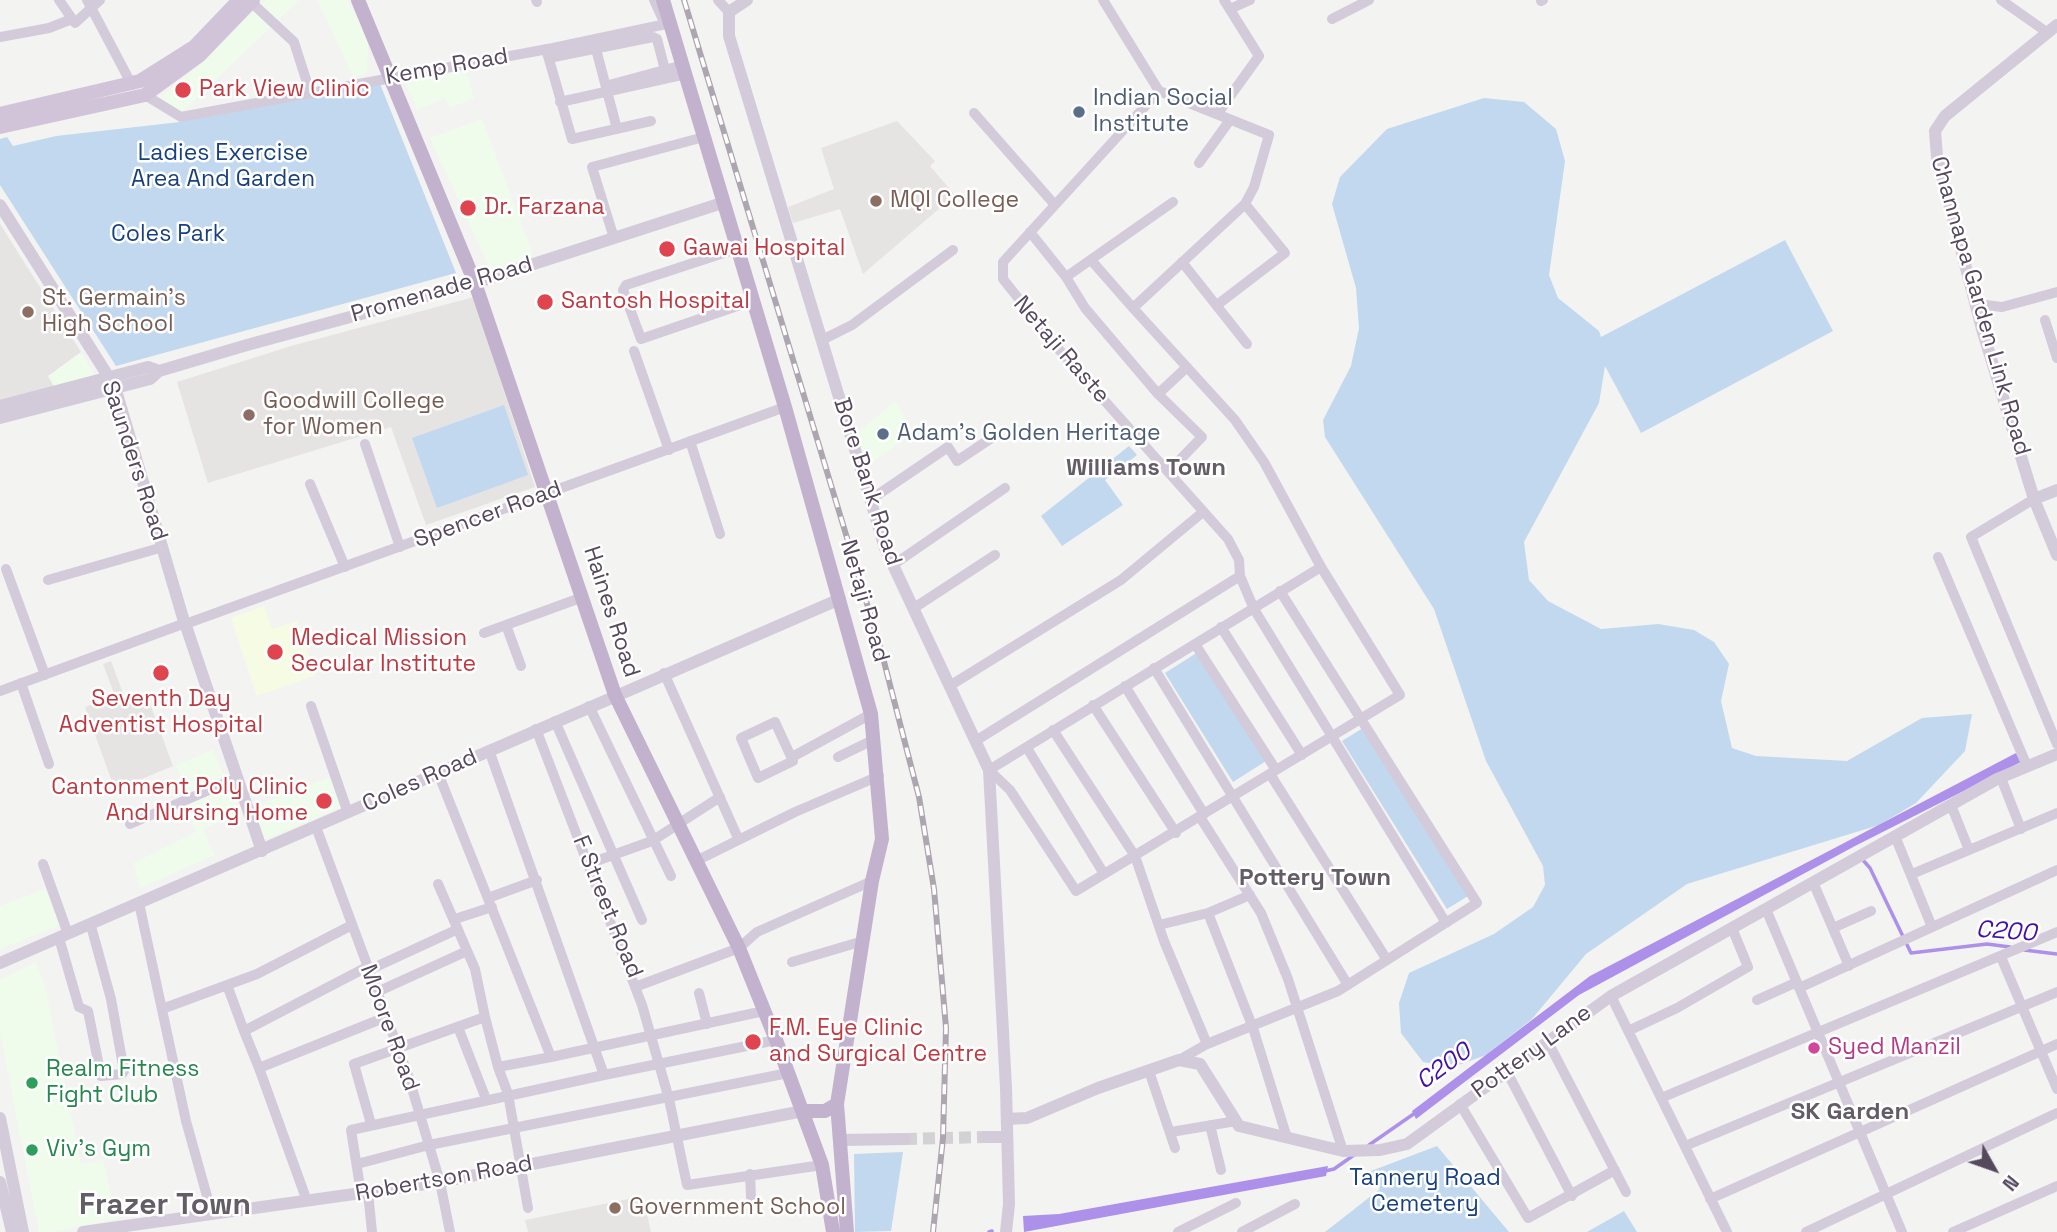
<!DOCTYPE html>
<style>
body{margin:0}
#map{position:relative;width:2057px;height:1232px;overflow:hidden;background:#f3f3f1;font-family:"Space Grotesk",sans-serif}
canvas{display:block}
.north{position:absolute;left:1959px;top:1134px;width:70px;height:70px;-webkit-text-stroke:5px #fff;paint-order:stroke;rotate:130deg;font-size:19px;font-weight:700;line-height:28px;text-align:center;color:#55495e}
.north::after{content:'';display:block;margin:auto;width:24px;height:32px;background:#55495e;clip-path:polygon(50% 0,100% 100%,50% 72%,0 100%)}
</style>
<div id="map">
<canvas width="2057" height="1232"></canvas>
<div class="north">N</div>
</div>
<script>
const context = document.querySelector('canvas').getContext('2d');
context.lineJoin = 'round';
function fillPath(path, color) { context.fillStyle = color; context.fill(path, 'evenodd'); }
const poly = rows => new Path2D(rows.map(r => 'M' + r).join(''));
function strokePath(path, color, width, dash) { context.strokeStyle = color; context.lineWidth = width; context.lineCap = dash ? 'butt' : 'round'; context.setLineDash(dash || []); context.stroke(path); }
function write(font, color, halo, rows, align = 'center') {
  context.font = font + ' "Space Grotesk",sans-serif'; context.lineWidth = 5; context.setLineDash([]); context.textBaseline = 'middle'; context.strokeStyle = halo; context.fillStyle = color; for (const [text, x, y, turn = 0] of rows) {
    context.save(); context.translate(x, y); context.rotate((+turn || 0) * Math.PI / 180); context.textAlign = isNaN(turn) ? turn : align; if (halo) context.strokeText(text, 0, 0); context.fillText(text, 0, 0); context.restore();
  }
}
fillPath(poly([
 [265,0,299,0,181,113,160,97,207,59],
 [317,0,348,0,368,44,367,73,354,78],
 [466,71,474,98,450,108,445,98,417,110,405,81],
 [482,119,533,255,491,271,430,138],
 [81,352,96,377,55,388,48,376],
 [895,401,913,433,864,468,854,436],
 [213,750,224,776,187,792,176,765],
 [330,777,340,808,261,841,251,807],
 [228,786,240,813,203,829,214,855,140,888,134,863,196,832,185,805],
 [45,889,60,925,0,949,0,906],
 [35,962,44,982,81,1164,103,1160,117,1219,52,1232,39,1232,0,1032,0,980]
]), '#effcec');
fillPath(poly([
 [897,121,935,161,930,166,955,195,863,274,840,209,793,223,788,207,834,189,821,148],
 [0,224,81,352,48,376,55,388,0,402],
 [474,297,535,487,426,525,391,427,208,483,177,382,291,346],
 [111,661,126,701,146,693,173,766,115,790,85,707,115,696,103,664],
 [643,1196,651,1232,528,1232,525,1220]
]), '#e5e4e3');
fillPath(poly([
 [264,606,272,629,297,621,316,675,257,696,231,618]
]), '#f6fbe3');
fillPath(poly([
 [380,84,456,273,116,366,0,185,0,139,7,137,13,146,56,136,180,122],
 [1484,98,1524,102,1556,129,1565,161,1549,275,1558,298,1599,331,1601,337,1785,240,1833,331,1641,433,1605,366,1599,403,1524,542,1529,580,1548,601,1601,629,1658,624,1694,630,1714,642,1729,664,1721,701,1732,748,1756,756,1847,761,1922,718,1972,714,1965,751,1916,803,1879,825,1687,884,1586,954,1532,1019,1486,1055,1453,1067,1423,1062,1401,1033,1399,1003,1409,973,1494,934,1533,907,1545,885,1543,866,1486,761,1434,609,1325,437,1323,420,1351,366,1359,328,1356,288,1332,204,1340,177,1387,129],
 [504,405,528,475,437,508,412,438],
 [1129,446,1137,455,1105,480,1123,505,1062,546,1041,516],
 [1198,652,1266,761,1233,782,1165,673],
 [1363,728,1468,896,1447,909,1342,741],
 [1437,1146,1509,1232,1325,1232,1380,1189,1371,1171],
 [903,1152,891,1231,855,1232,854,1154],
 [1624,1211,1637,1232,1587,1232]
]), '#c1d8ef');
fillPath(poly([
 [2016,753,2021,762,1855,846,1579,995,1416,1119,1412,1111,1590,976],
 [1328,1166,1326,1176,1024,1232,1023,1216,1059,1214]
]), '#ad90ea');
strokePath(poly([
 [1862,859,1870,868,1911,953,1987,944,2010,947],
 [2024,950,2057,954],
 [1369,1145,1415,1113],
 [1325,1171,1334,1169,1354,1155],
 [989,1232,992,1231]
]), '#ad90ea', 3.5);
strokePath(poly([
 [905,1139,985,1137]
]), '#d3d1d4', 12, [12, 6]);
strokePath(poly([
 [59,0,75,23,100,0],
 [87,0,132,85],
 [536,0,537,2],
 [654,0,664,22],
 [718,0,729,12],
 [1103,0,1159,91],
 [2001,0,2048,33],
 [1541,1,1543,0],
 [251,2,294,42,310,92],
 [1230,9,1250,0],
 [1332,19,1369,0],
 [0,37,49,28,72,19],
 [546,49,572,139,651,121],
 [596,49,617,129],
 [549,58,653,37,657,39,665,70],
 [609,85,683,65],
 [1159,91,1269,135,1254,187,1245,204,1133,308,1235,420,1264,462,1321,567,1400,695,1076,891,1010,790,989,770,1321,567],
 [1159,91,1003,262,1003,279,1061,352,1228,539,1239,560,1240,576,1254,609,1446,923],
 [145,95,181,117,553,48,671,23],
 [560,102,686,74],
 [974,113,1055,205],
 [1218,113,1259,56,1224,0],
 [1199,163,1230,120],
 [1030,232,1066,277,1085,308,1158,394,1202,437,1168,472],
 [614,238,592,167,704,137],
 [736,249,626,285,623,290,641,339,752,301],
 [1091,260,1133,308],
 [1182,262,1247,344],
 [1066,277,1173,202],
 [1977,304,2002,307,2057,292],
 [1217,305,1285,253,1245,204],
 [2045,320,2057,358],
 [822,340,852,325,953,250],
 [634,351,669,450],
 [1158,394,1187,367],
 [690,441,720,534],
 [365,444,400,547],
 [310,484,345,567],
 [2034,499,1971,537,2057,744],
 [870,500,948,447,957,461,993,437],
 [1938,557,2027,766],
 [893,565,1005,488],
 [6,569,45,675],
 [48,580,163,547],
 [914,608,995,555],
 [191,622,785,407],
 [506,625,521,666],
 [1221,627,1302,755],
 [484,633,583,597],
 [1195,644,1276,770],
 [1154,668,1348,985],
 [664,673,738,838],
 [21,683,49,764],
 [951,685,1121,580,1203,512],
 [1125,686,1204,814],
 [0,691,180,625],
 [1093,705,1176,833],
 [311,706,348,813],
 [589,706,671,876],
 [555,721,642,920],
 [775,722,793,761,758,778,741,738,775,722],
 [536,729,642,1005,669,1099,687,1185,822,1165],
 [1053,730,1135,856,1164,941,1207,1044],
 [977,740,1240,576],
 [1027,748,1104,874],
 [489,750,604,1075,776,1040],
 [792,757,871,714],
 [838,757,875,739],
 [438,773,551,1057,498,1067,508,1094,528,1208],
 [1270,774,1387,960],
 [2001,778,2021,829],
 [1951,805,1969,850],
 [1200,817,1261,913,1288,979,1343,1151],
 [130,824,237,778],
 [316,827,408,1075,440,1182,450,1232],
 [1895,836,1932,927],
 [696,861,795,812,879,776],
 [43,864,68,934],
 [588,864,652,841,720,797],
 [1912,874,2057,813],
 [1813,882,1849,966],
 [438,884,475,969,485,1017],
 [488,898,537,880],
 [139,903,186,1121,212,1214],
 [1766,909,1902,1232],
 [1208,913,1253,1028,1287,1138],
 [455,919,492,907],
 [1159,925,1208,913,1250,895],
 [1833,928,1871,911],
 [59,938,79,1007,88,1011,101,1076,122,1074,124,1071,111,999,91,926],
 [2001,957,2057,1089],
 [792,962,863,941],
 [369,970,458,929],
 [227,985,244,1031],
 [635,987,739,948,757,932,872,881],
 [1799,988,2057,870],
 [377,992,467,951],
 [699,993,707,1024],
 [1611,996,1727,1232],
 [1757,1000,1797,982],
 [162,1009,257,974,352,925],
 [458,1027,486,1099],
 [1628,1031,1677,1008,1748,967,1732,928],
 [1547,1040,1626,1192],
 [551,1057,764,1011],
 [1179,1060,1207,1044,1338,991,1477,903,1280,591],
 [259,1068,244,1031,367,967],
 [1506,1070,1572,1196],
 [1149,1071,1175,1148],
 [1661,1098,2057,932],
 [1460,1104,1528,1218,1615,1170],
 [371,1124,354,1064,485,1017,498,1067],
 [1210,1125,1221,1170],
 [1171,1132,1236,1121],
 [1685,1146,2057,992],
 [357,1164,429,1145,788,1073],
 [750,1174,751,1197],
 [368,1192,372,1232],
 [361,1193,351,1130,604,1075],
 [1710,1199,2057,1044],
 [307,1201,259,1068,386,1017],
 [1178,1232,1236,1203],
 [1242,1232,1295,1204],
 [1806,1232,2057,1113],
 [1953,1232,2057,1186]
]), '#d4cbda', 10);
strokePath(poly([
 [747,0,729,12,729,36,885,548,989,770,1006,1088,1009,1204,1006,1232],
 [2057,25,1945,116,1935,131,1937,157,1982,329,2034,499,2057,555],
 [0,205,115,387,183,618],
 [0,406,148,367,159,371],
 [0,418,150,379,159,371,247,345,475,283,722,203],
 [2034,499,2057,490],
 [187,629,262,851],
 [0,963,840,599],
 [0,1118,23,1232],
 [1007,1119,1027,1118,1098,1088,1179,1060,1200,1064,1239,1126,1343,1151,1380,1150,1407,1144,1611,996,1997,779,2057,754],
 [985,1137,1007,1137],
 [840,1140,905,1139],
 [0,1182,12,1232],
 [83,1232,440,1182,803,1111]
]), '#d4cbda', 12);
strokePath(poly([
 [0,114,140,81,194,47,239,0],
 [0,127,145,95,200,55,253,0]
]), '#d1c4d9', 14);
strokePath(poly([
 [358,0,475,283,615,695,739,948,776,1040,822,1165,833,1232],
 [663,0,785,407,871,714,882,839,872,881,837,1104,847,1232],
 [803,1111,825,1111,837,1104]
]), '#c3b2ce', 14);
const rail = poly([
 [684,0,881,650,919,797,934,889,946,1028,943,1138,933,1232]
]);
strokePath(rail, '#ada6b0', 6);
strokePath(rail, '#fff', 3.5, [10]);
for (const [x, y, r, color] of [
 [183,90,9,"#e0444e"],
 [1079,112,7,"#5c6f8a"],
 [876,201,7,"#8d6e63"],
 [468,208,9,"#e0444e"],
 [667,249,9,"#e0444e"],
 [545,302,9,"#e0444e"],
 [28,312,7,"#8d6e63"],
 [249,415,7,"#8d6e63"],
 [883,434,7,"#5c6f8a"],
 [275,652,9,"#e0444e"],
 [161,673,9,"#e0444e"],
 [324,801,9,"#e0444e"],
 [753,1042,9,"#e0444e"],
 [1814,1048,7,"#d1479c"],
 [32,1083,7,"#2e9e5b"],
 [32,1150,7,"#2e9e5b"],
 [615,1208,7,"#8d6e63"]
]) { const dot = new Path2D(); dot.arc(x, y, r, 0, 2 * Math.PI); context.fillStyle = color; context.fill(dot); strokePath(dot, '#fff', 2.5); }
write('23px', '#55495e', '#fff', [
 ["Kemp Road",447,67,-10],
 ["Promenade Road",442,290,-16],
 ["Channapa Garden Link Road",1980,306,74],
 ["Netaji Raste",1061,350,49],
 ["Saunders Road",134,461,72],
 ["Bore Bank Road",867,482,72],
 ["Spencer Road",488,515,-20],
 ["Netaji Road",864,601,74],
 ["Haines Road",611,612,72],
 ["Coles Road",420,781,-24],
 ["F Street Road",607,907,68],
 ["Moore Road",389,1028,70],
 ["Pottery Lane",1532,1052,-36],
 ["Robertson Road",444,1179,-10]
]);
write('23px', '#be3a42', '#fff', [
 ["Park View Clinic",199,90],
 ["Dr. Farzana",484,208],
 ["Gawai Hospital",683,249],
 ["Santosh Hospital",561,302],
 ["Medical Mission",291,639],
 ["Secular Institute",291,665],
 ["Seventh Day",161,700,"center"],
 ["Adventist Hospital",161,726,"center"],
 ["Cantonment Poly Clinic",308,788,"right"],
 ["And Nursing Home",308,814,"right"],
 ["F.M. Eye Clinic",769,1029],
 ["and Surgical Centre",769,1055]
], 'left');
write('23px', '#4e5e75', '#fff', [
 ["Indian Social",1093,99],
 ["Institute",1093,125],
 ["Adam's Golden Heritage",897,434]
], 'left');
write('23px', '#1a417f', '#fff', [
 ["Ladies Exercise",223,154],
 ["Area And Garden",223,180],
 ["Coles Park",168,235],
 ["Tannery Road",1425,1179],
 ["Cemetery",1425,1205]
]);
write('23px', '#785e54', '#fff', [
 ["MQI College",890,201],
 ["St. Germain's",42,299],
 ["High School",42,325],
 ["Goodwill College",263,402],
 ["for Women",263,428],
 ["Government School",629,1208]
], 'left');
write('23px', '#b23c85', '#fff', [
 ["Syed Manzil",1828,1048]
], 'left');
write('23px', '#27864d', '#fff', [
 ["Realm Fitness",46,1070],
 ["Fight Club",46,1096],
 ["Viv's Gym",46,1150]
], 'left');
write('bold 24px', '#635d66', '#fff', [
 ["Williams Town",1146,468],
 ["Pottery Town",1315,878],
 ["SK Garden",1850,1112]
]);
write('italic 24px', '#4211a9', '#fff', [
 ["C200",2006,932,4],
 ["C200",1444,1067,-36]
]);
write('bold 30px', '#635d66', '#fff', [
 ["Frazer Town",165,1206]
]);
</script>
